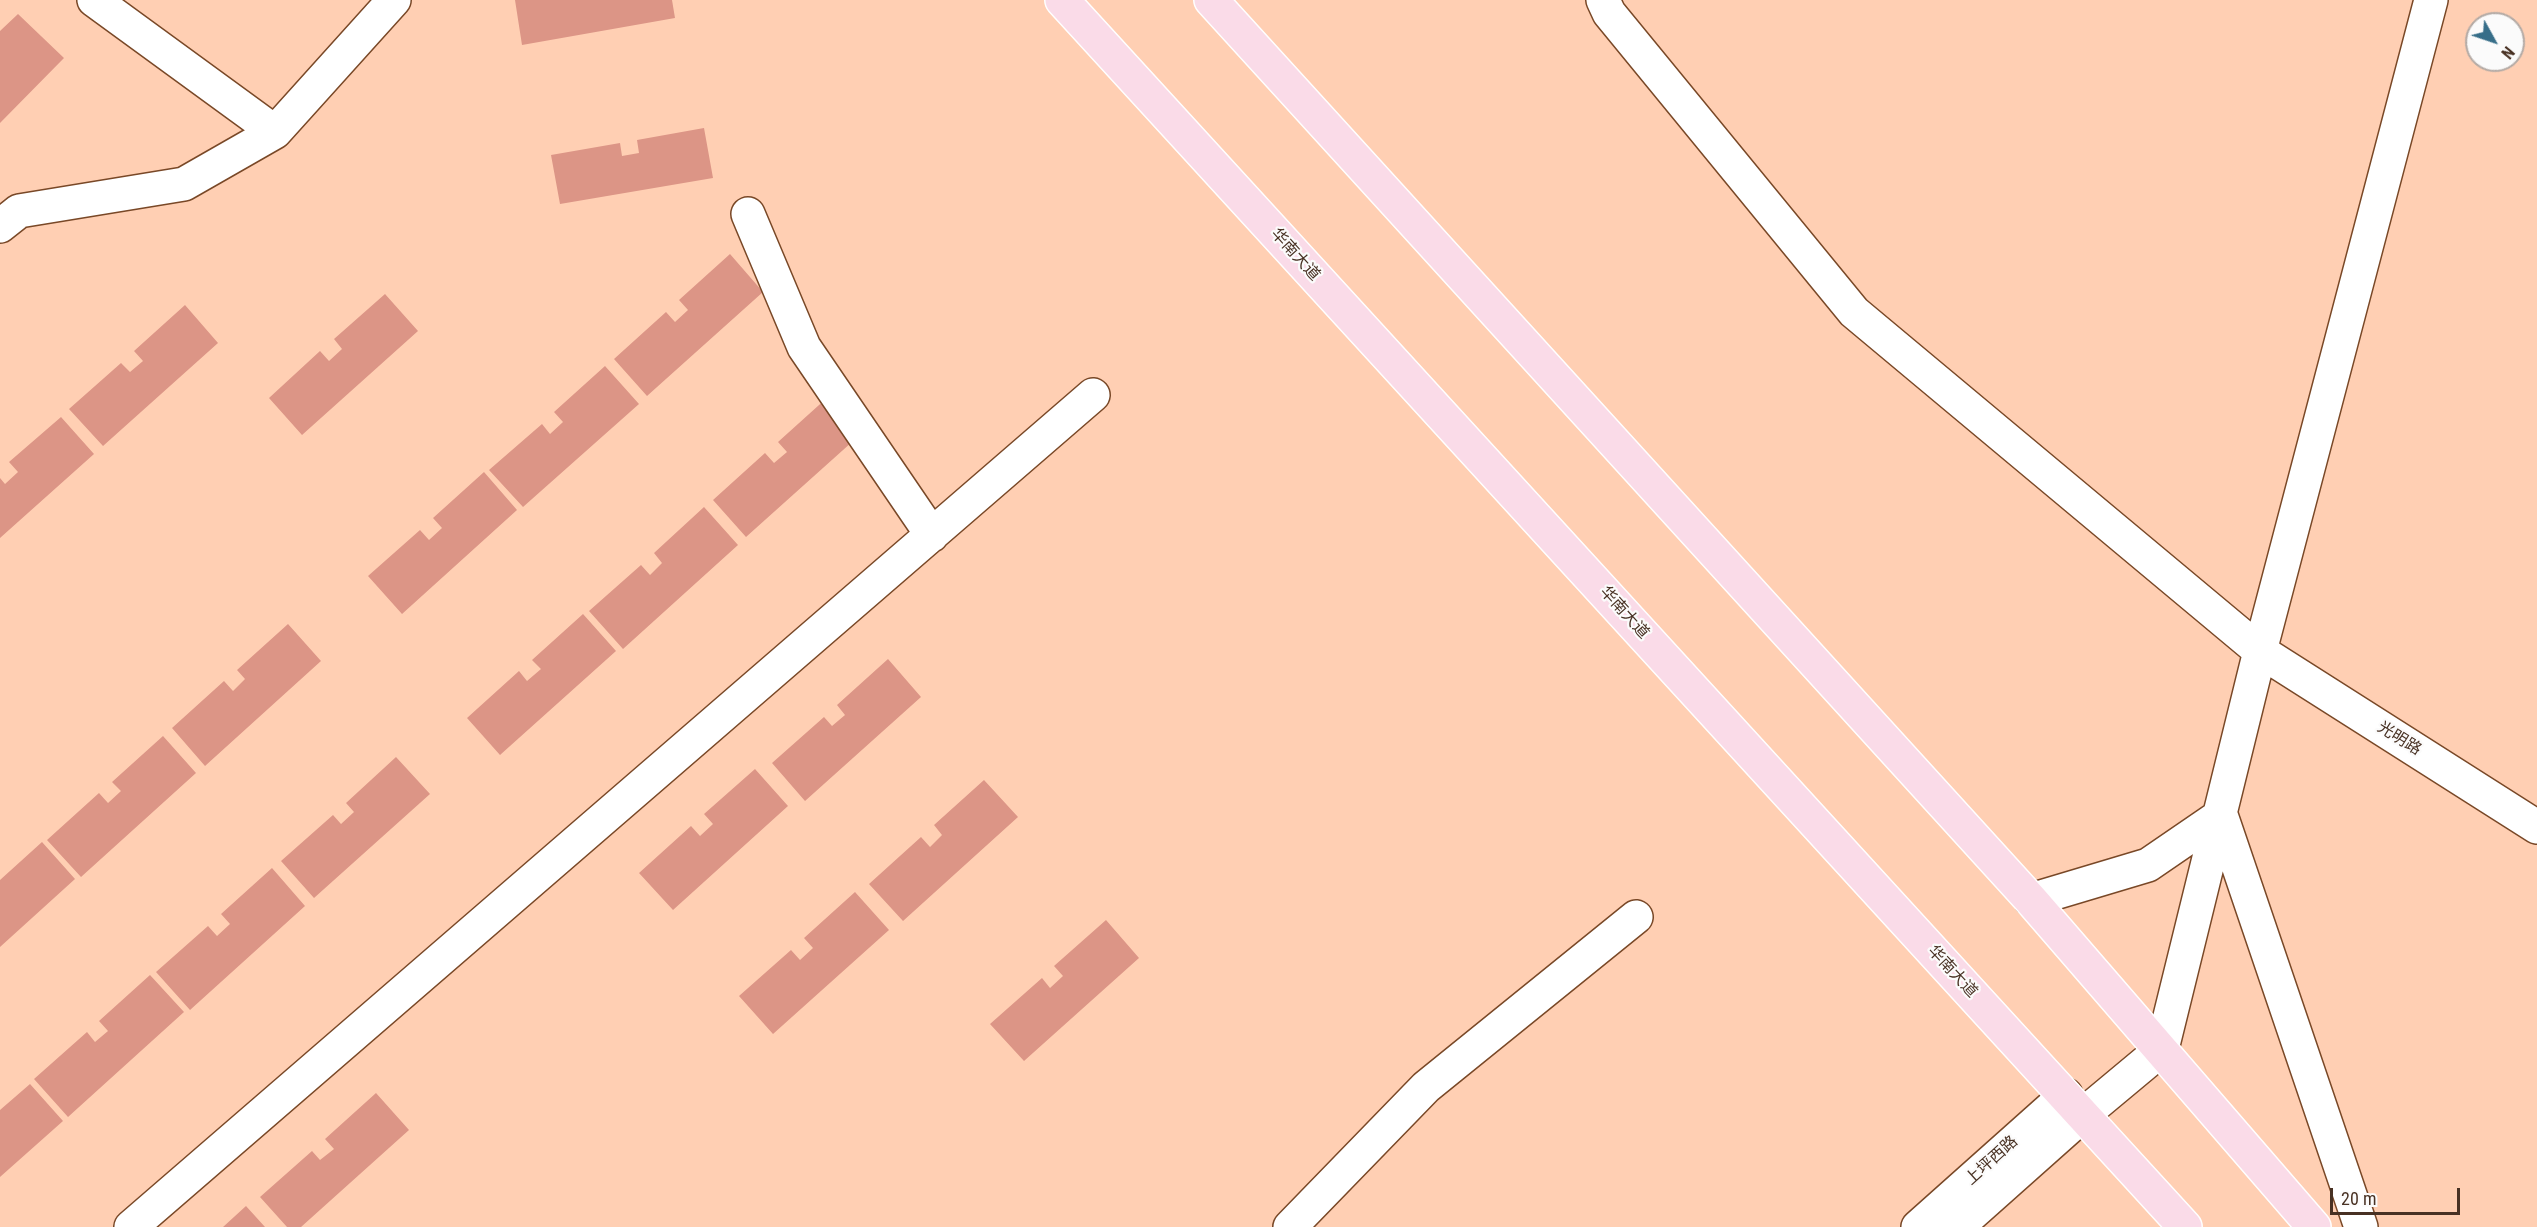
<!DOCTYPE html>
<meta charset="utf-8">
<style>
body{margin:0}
#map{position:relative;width:2537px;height:1227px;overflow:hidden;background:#ffcfb3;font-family:"Roboto Condensed",sans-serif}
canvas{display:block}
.north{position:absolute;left:2465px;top:12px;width:60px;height:60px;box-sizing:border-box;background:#fbfbfb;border:2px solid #b3aaa5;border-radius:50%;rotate:130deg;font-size:16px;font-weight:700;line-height:24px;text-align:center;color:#483123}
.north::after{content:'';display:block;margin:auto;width:21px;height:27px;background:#376e89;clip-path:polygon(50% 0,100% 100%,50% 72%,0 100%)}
.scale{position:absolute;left:2330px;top:1188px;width:130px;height:27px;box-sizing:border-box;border:3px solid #483123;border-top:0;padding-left:8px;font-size:18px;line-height:21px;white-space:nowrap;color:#483123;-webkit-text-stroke:4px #fbfbfb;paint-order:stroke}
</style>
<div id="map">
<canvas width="2537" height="1227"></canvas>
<div class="north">N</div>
<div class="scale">20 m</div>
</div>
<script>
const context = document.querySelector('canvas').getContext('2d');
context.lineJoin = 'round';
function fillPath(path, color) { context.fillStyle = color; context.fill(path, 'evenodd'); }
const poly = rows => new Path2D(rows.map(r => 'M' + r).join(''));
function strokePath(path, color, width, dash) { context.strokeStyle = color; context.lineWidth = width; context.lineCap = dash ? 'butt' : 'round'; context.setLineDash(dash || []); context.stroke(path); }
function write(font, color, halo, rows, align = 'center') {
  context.font = font + ' "Roboto Condensed","Noto Sans SC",sans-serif'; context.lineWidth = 4.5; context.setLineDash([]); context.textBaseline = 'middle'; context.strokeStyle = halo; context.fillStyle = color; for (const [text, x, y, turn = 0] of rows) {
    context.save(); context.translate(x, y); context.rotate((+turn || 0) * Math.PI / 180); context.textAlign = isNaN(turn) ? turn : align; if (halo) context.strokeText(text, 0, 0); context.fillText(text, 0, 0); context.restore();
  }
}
fillPath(poly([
 [515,0,672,0,675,18,522,45],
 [18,14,64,58,0,123,0,31],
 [704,128,713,178,560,204,551,155,620,143,622,156,639,153,637,140],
 [730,254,763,292,647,396,614,359,666,312,675,322,688,310,679,300],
 [385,294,418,331,302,435,269,398,320,351,329,361,342,349,334,339],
 [185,305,218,343,103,446,69,409,121,363,130,372,143,361,134,351],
 [605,366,639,404,523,507,489,470,542,424,550,434,563,422,554,412],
 [829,396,862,433,746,537,713,500,765,453,774,463,787,452,778,442],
 [61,417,94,454,0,538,0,478,5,484,18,472,9,462],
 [484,472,517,510,402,614,368,576,420,530,429,540,442,528,433,518],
 [704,507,738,545,623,649,589,611,641,565,650,575,662,563,654,553],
 [583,614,616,651,500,755,467,718,519,671,527,681,541,669,532,660],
 [288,624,321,661,205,766,172,728,224,681,233,691,245,679,237,670],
 [888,659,921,697,805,801,772,763,824,717,832,726,845,715,837,705],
 [163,736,196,773,81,877,47,840,99,793,108,803,121,791,112,782],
 [396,757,430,794,314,898,281,861,333,815,341,824,354,812,346,803],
 [755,769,788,806,673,910,639,873,691,826,700,836,713,824,704,814],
 [984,780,1018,817,903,921,869,884,921,837,930,847,942,835,934,825],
 [42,842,75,879,0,947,0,880],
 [272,868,305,906,190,1010,156,972,208,926,217,936,230,924,221,914],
 [855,892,889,930,773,1034,739,996,791,950,800,960,813,948,804,938],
 [1106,920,1139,958,1024,1061,990,1024,1042,978,1050,988,1063,976,1054,966],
 [150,975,184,1012,68,1117,34,1079,87,1032,95,1042,108,1031,99,1021],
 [30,1084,63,1121,0,1177,0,1110],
 [376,1093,409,1130,301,1227,287,1227,260,1197,312,1151,320,1160,334,1149,325,1139],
 [246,1206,265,1227,223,1227]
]), '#dc9586');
const minor = poly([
 [94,0,275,132],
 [1603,0,1609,13,1854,312,2260,651,2537,827],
 [748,214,804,347,932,535],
 [0,226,19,211,184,184,275,132,394,0],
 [2221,815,2361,1227],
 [2031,900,2148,865,2221,815],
 [131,1227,1093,395],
 [1290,1227,1426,1087,1636,917],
 [1918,1227,2066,1095],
 [1957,1227,2084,1114,2162,1049,2260,651,2431,0]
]);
const major = poly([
 [1062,0,2185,1227],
 [1211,0,2031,900,2314,1227]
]);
strokePath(minor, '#794827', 36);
strokePath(major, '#fff', 36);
strokePath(minor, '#fff', 33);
strokePath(major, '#fadbe8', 33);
write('16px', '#483123', '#fbfbfb', [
 ["华南大道",1295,255,48],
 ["华南大道",1624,613,48],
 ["光明路",2399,739,32],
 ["华南大道",1952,972,47],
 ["上坪西路",1992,1161,-42]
]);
</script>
